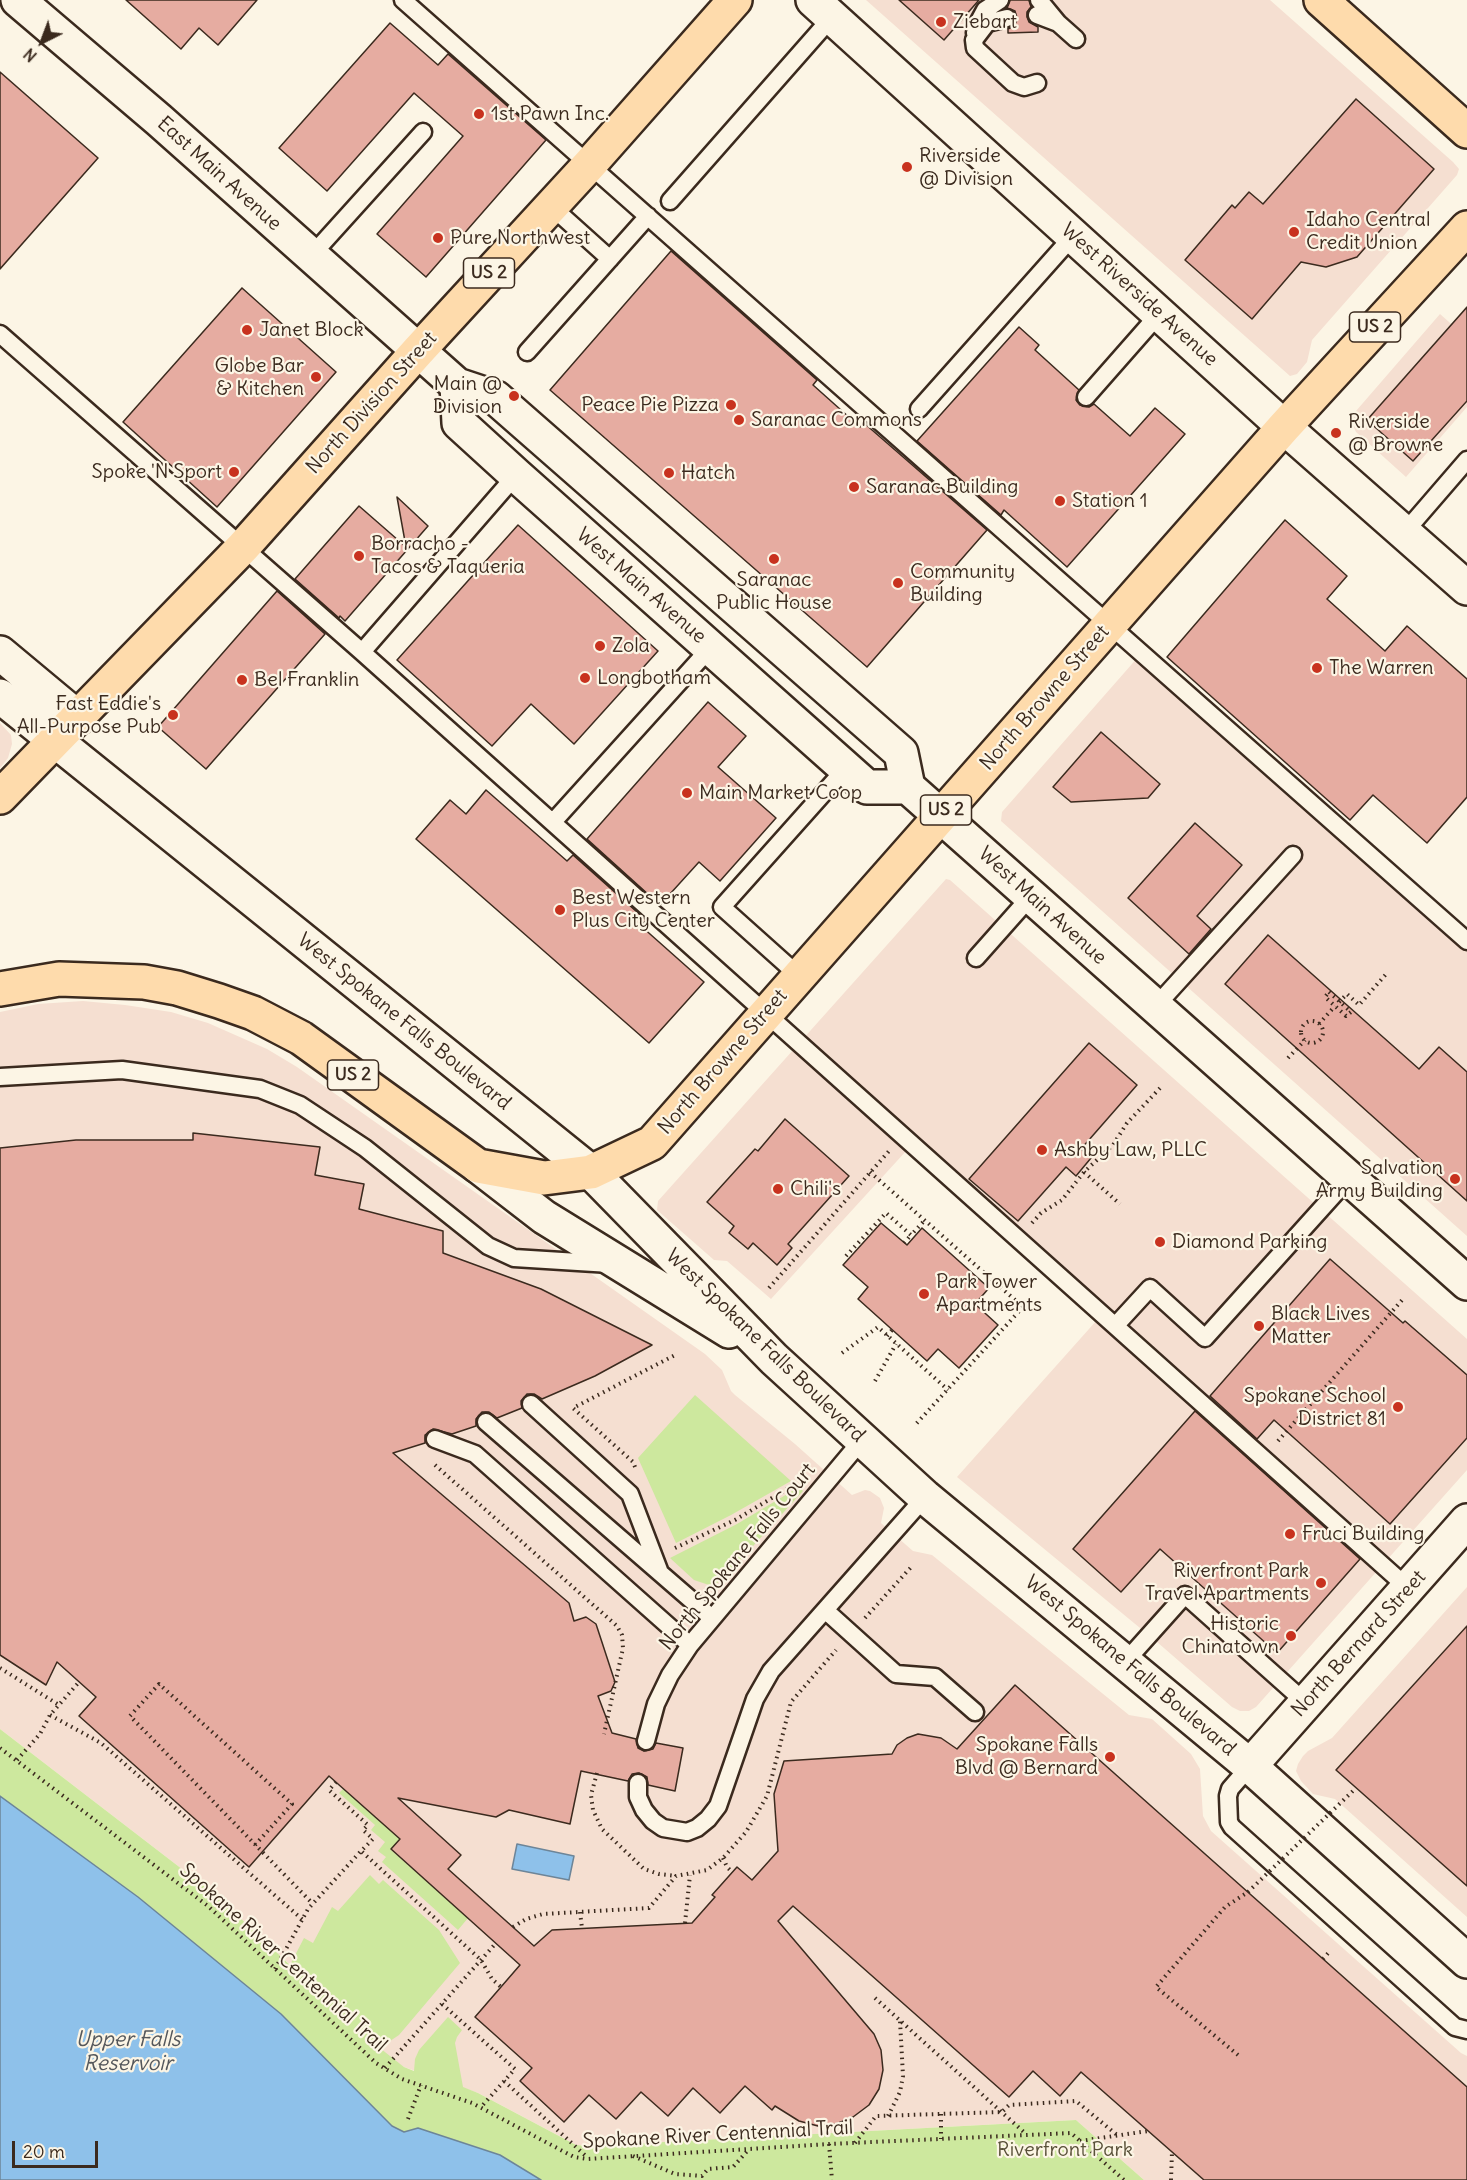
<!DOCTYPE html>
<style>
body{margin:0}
#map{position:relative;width:1467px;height:2180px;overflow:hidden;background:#fcf5e5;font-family:Delius,sans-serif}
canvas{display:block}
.north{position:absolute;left:12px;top:12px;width:60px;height:60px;-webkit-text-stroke:4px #fcf5e5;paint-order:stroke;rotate:222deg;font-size:16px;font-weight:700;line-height:24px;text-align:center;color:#3b2a1e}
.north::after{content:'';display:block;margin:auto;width:21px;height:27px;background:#3b2a1e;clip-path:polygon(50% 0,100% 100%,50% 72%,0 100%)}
.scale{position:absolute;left:12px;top:2141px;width:86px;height:27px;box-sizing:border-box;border:3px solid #3b2a1e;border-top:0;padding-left:8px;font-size:18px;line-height:21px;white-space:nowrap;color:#3b2a1e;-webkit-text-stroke:4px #fcf5e5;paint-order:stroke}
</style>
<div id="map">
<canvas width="1467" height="2180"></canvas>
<div class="north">N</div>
<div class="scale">20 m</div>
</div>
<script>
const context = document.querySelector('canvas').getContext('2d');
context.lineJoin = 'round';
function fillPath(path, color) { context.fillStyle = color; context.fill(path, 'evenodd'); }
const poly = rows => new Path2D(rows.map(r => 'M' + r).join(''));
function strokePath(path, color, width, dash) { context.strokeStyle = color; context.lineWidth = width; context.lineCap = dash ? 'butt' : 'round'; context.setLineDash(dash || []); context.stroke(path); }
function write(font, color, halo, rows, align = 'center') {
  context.font = font + ' Delius,sans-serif'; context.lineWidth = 4.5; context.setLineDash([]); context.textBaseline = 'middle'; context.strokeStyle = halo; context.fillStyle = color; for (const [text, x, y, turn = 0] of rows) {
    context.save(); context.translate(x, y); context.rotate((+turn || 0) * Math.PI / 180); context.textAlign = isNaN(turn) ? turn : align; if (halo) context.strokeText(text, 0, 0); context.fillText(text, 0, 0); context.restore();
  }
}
fillPath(poly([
 [866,0,1270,0,1453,162,1459,169,1457,175,1312,340,1307,362,1297,374,1290,376],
 [1440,314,1467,338,1467,407,1406,477,1356,432,1351,421,1356,411],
 [1146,648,1467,932,1467,1236,1001,821,1002,812],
 [0,723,11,735,12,744,8,758,0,768],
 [946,879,950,880,1467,1339,1467,1470,1256,1707,1249,1711,1240,1711,1232,1707,1157,1642,957,1477,1097,1320,907,1150,771,1299,727,1261,714,1260,657,1210,658,1201],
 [83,1001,125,1005,171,1012,208,1023,267,1049,297,1067,705,1354,722,1370,731,1391,735,1395,795,1444,852,1495,865,1490,870,1491,880,1498,884,1508,881,1523,913,1551,932,1555,1129,1715,1152,1719,1191,1754,1200,1769,1203,1816,1211,1831,1461,2053,1467,2056,1467,2180,1144,2180,1076,2120,589,2146,576,2145,478,2093,404,2067,385,2054,217,1896,0,1729,0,1012,38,1004],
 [1467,1587,1467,1917,1335,1799,1313,1794,1301,1781,1296,1771,1298,1764,1303,1756,1308,1751,1332,1738]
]), '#f5dfd1');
fillPath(poly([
 [695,1395,791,1481,731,1515,676,1543,638,1458],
 [799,1487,803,1491,724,1578,717,1583,709,1585,694,1580,670,1558,737,1524],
 [0,1729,217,1896,290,1965,304,1938,313,1943,332,1907,338,1911,370,1875,379,1884,383,1880,439,1930,460,1963,399,2035,387,2043,376,2045,404,2067,414,2071,415,2059,419,2050,448,2017,462,2030,457,2037,455,2043,463,2087,478,2093,576,2145,589,2146,1076,2120,1144,2180,541,2180,500,2155,418,2128,404,2132,392,2126,138,1897,0,1796],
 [343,1789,400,1839,391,1850,468,1918,458,1930,382,1862,386,1857,378,1851,385,1842,371,1830,375,1825,339,1793]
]), '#cde89e');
const water = poly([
 [0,1796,138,1897,281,2014,392,2126,404,2132,418,2128,500,2155,541,2180,0,2180,0,1796],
 [517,1844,574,1856,569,1880,512,1869,517,1844]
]);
fillPath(water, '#8ec1ea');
strokePath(water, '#6d8598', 1.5);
const building = poly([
 [126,0,257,0,218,45,199,28,181,49,126,0],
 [899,0,979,0,944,40,899,0],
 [1010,0,1029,0,1031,7,1027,12,1027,17,1029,22,1038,27,1038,32,1008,33,1008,29,1014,26,1017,20,1015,11,1007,8,1010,0],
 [390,23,438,65,448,54,546,140,426,277,377,234,463,136,414,93,327,191,279,148,390,23],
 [0,72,98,158,0,269,0,72],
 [1356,99,1434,169,1357,257,1326,267,1301,262,1252,319,1185,260,1232,205,1235,208,1249,192,1263,204,1356,99],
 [671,251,817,380,813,385,860,427,864,423,987,530,867,667,550,390,671,251],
 [242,288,336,372,217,507,123,422,242,288],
 [1467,307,1467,401,1413,461,1367,420,1467,307],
 [1019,327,1039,345,1035,350,1079,390,1076,400,1080,405,1089,407,1094,404,1130,436,1155,408,1185,434,1067,567,1004,510,1001,515,917,441,1019,327],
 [397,497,428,526,345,621,340,616,339,618,295,579,359,506,406,547,397,497],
 [1285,520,1347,576,1327,599,1385,651,1407,626,1467,679,1467,797,1427,843,1373,795,1350,820,1167,657,1285,520],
 [518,525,658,651,574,744,531,704,492,746,397,660,518,525],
 [277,591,325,634,206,769,158,727,277,591],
 [708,702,746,736,718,767,776,818,720,881,699,862,660,905,587,839,708,702],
 [1101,732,1160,784,1148,798,1071,802,1053,787,1101,732],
 [486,790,567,861,573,855,646,920,641,926,704,982,649,1043,416,839,450,800,466,814,486,790],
 [1195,823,1242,865,1197,916,1211,929,1189,954,1128,898,1195,823],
 [1268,935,1419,1069,1439,1047,1467,1072,1467,1201,1225,984,1268,935],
 [1089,1043,1137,1085,1081,1149,1091,1158,1076,1176,1066,1167,1018,1221,969,1179,1089,1043],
 [785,1119,849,1176,788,1244,792,1248,777,1265,753,1243,748,1249,729,1233,734,1226,707,1202,755,1149,758,1151,785,1119],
 [193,1133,320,1147,315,1175,364,1184,359,1209,443,1231,443,1253,541,1289,652,1345,595,1376,542,1399,534,1394,527,1394,521,1401,522,1408,497,1418,489,1412,482,1412,476,1419,476,1426,452,1434,433,1429,425,1435,425,1443,393,1453,569,1603,574,1621,586,1617,596,1624,615,1682,611,1691,598,1696,612,1733,636,1739,638,1748,644,1751,653,1749,656,1743,683,1748,675,1791,648,1785,647,1777,639,1773,632,1774,628,1781,581,1771,570,1824,509,1810,496,1817,398,1798,461,1855,448,1869,534,1946,552,1930,692,1923,715,1897,712,1895,737,1867,752,1880,778,1851,774,1794,784,1761,892,1754,897,1745,907,1738,918,1734,941,1738,957,1749,1015,1685,1467,2087,1467,2180,1204,2180,1081,2072,1060,2096,1033,2071,1009,2097,793,1906,778,1921,874,2034,881,2050,883,2070,879,2089,869,2105,853,2117,836,2124,818,2126,799,2121,775,2106,772,2110,745,2086,720,2113,693,2088,668,2116,641,2092,616,2119,589,2095,564,2122,520,2081,532,2068,475,2017,520,1965,391,1849,400,1839,329,1776,249,1867,79,1716,96,1697,57,1662,46,1685,0,1655,0,1148,76,1140,193,1140,193,1133],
 [881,1223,907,1245,922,1228,989,1288,975,1304,998,1325,959,1368,938,1349,927,1361,858,1299,868,1287,843,1265,881,1223],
 [1330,1259,1403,1323,1405,1321,1467,1375,1467,1438,1390,1524,1274,1420,1257,1439,1210,1396,1330,1259],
 [1195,1411,1360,1559,1277,1653,1160,1549,1121,1592,1073,1549,1195,1411],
 [1467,1626,1467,1886,1336,1770,1467,1626]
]);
fillPath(building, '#e6aca1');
strokePath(building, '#3b2a1e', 1.5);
const lane = poly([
 [403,0,1467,941],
 [1039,0,1058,23],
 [1037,15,1058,23,1076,39],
 [1007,18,987,23,974,40,975,48,1013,83,1024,87,1037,83],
 [975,33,977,25,985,10,1000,0],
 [670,201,832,17],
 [551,206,610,259],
 [311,256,423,132],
 [0,334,362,652,1408,1588],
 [527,352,648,216],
 [1086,397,1159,314],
 [919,409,1073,236],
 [1404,533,1467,460],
 [362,652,516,475],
 [553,822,711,647],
 [976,958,1031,896],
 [798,975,722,907,846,768],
 [1155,1007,1293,855],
 [0,1077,122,1070,260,1089,300,1105,365,1148,488,1246,514,1258,610,1264],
 [1116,1325,1150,1288,1205,1338,1349,1178],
 [531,1404,630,1494,659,1570],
 [486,1422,712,1618],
 [435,1439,475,1454,690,1645],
 [825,1610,896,1674,935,1677,975,1712],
 [1125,1662,1185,1595,1306,1703],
 [646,1741,656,1704,670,1675,690,1645,862,1440],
 [1250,1766,1230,1789,1228,1796,1229,1822,1232,1827,1455,2027,1467,2030],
 [638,1783,638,1797,644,1810,653,1821,663,1828,687,1832,697,1828,708,1819,718,1806,755,1699,771,1671,925,1497]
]);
const secondary = poly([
 [18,0,159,120,457,385,496,398,901,753,908,787],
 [813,0,1284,427,1467,588],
 [457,385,459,423,516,475,867,787,908,787,1467,1283],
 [0,653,78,718],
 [0,696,591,1172,774,1359,925,1497,1250,1766,1467,1961],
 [478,1166,544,1217,729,1331],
 [1250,1766,1467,1521]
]);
const primary = poly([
 [1321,0,1467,131],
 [0,797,243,547,418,351,590,164,735,0],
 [0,989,59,979,144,982,177,988,219,1001,253,1013,301,1038,478,1166,544,1178,591,1172,652,1143,1284,427,1467,228]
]);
strokePath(lane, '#3b2a1e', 21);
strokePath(secondary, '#3b2a1e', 38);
strokePath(primary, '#3b2a1e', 38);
strokePath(poly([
 [1329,992,1351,1012,1346,1016,1325,997,1329,992],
 [1339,1002,1347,994,1359,1005,1387,973],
 '1301 1032a11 11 0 1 1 22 0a11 11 0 1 1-22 0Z',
 [1319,1024,1335,1006],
 [1288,1058,1305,1040],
 [870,1172,1023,1307,916,1424],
 [1084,1172,1120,1204],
 [1032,1223,1041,1213,1062,1200,1084,1172,1113,1145,1127,1123,1162,1086],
 [904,1243,911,1235],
 [846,1256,886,1213,911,1235,925,1220],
 [769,1288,889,1151],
 [887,1336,892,1330],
 [842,1353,878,1327,948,1390],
 [875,1381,896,1344],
 [1278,1441,1403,1299],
 [435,1465,617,1626,622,1635,623,1648,604,1734],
 [635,1467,633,1462,573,1408,677,1354],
 [675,1548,735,1520,792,1486],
 [865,1618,913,1565],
 [0,1668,59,1705],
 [50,1715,101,1743,303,1920],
 [0,1748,208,1906,376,2063,402,2079,472,2103,574,2157,588,2159,829,2144,1071,2133,1124,2180],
 [17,1760,40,1734,50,1715,79,1682],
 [597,1773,591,1795,593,1810,602,1829,644,1869,659,1874,676,1876],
 [336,1782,329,1790,368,1825,363,1830,373,1839,361,1851,481,1960,492,1979,501,1987],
 [255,1845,292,1804,159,1684,130,1716,313,1904],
 [723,1858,727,1867,732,1872],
 [580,1912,582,1928],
 [685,1923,690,1875],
 [513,1927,526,1919,543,1914,649,1908,676,1876,707,1870,723,1858,746,1832,767,1796,791,1702,836,1650],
 [1323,1959,1330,1951],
 [275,1969,308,1909,361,1851],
 [875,1998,1026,2134],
 [442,2004,515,2069,481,2107],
 [1238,2055,1156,1987,1225,1907,1248,1892],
 [385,2068,496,1943],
 [504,2081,588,2158],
 [941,2114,941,2139],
 [888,2116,900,2092,903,2076,900,2021],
 [408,2119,421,2085],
 [1080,2141,1148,2131],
 [855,2143,876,2116,1002,2112,1009,2105,1076,2101,1117,2135],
 [829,2144,832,2180],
 [633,2156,675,2174,702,2176,708,2169,733,2167,749,2149],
 [1171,2180,1172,2152]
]), '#3b2a1e', 4, [1.5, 4.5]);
strokePath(lane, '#fcf5e5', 16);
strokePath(secondary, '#fcf5e5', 33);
strokePath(primary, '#fedbac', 33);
strokePath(poly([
 [1248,1892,1356,1788]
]), '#3b2a1e', 4, [1.5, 4.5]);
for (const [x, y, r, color] of [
 [941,22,6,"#c8321e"],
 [479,114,6,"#c8321e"],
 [907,167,6,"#c8321e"],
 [1294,232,6,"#c8321e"],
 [438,238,6,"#c8321e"],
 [247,330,6,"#c8321e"],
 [316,377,6,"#c8321e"],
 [514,396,6,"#c8321e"],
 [731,405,6,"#c8321e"],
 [739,420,6,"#c8321e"],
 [1336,433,6,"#c8321e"],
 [234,472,6,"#c8321e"],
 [669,473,6,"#c8321e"],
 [854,487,6,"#c8321e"],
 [1060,501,6,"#c8321e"],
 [359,556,6,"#c8321e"],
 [774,559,6,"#c8321e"],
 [898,583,6,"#c8321e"],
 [600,646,6,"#c8321e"],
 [1317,668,6,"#c8321e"],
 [585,678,6,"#c8321e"],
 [242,680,6,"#c8321e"],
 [173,715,6,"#c8321e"],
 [687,793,6,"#c8321e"],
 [560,910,6,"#c8321e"],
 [1042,1150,6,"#c8321e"],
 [1455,1179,6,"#c8321e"],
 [778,1189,6,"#c8321e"],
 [1160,1242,6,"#c8321e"],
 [924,1294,6,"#c8321e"],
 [1259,1326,6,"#c8321e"],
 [1398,1407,6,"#c8321e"],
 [1290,1534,6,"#c8321e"],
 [1321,1583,6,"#c8321e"],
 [1291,1636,6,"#c8321e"],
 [1110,1757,6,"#c8321e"]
]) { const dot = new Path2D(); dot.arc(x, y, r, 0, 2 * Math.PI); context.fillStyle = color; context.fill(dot); strokePath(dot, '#fcf5e5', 2); }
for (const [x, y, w] of [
 [489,273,51],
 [1375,327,51],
 [946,810,51],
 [353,1075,51]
]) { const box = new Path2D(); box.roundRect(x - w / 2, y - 15, w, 30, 4.5); context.fillStyle = '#fcf5e5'; context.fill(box); strokePath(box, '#3b2a1e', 1.5); }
write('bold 18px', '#3b2a1e', null, [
 ["US 2",489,273],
 ["US 2",1375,327],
 ["US 2",946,810],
 ["US 2",353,1075]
]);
write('20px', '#3b2a1e', '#fcf5e5', [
 ["Ziebart",953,22],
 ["1st Pawn Inc.",491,114],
 ["Riverside",919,156],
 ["@ Division",919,179],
 ["Idaho Central",1306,220],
 ["Credit Union",1306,243],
 ["Pure Northwest",450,238],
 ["Janet Block",259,330],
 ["Globe Bar",304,366,"right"],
 ["& Kitchen",304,389,"right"],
 ["Main @",502,384,"right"],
 ["Division",502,407,"right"],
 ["Peace Pie Pizza",719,405,"right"],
 ["Saranac Commons",751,420],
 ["Riverside",1348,422],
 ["@ Browne",1348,445],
 ["Spoke 'N Sport",222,472,"right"],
 ["Hatch",681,473],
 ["Saranac Building",866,487],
 ["Station 1",1072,501],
 ["Borracho -",371,544],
 ["Tacos & Taqueria",371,567],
 ["Community",910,572],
 ["Building",910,595],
 ["Saranac",774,580,"center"],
 ["Public House",774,603,"center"],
 ["Zola",612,646],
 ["The Warren",1329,668],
 ["Longbotham",597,678],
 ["Bel Franklin",254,680],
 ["Fast Eddie's",161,704,"right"],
 ["All-Purpose Pub",161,727,"right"],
 ["Main Market Coop",699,793],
 ["Best Western",572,898],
 ["Plus City Center",572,921],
 ["Ashby Law, PLLC",1054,1150],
 ["Salvation",1443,1168,"right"],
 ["Army Building",1443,1191,"right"],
 ["Chili's",790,1189],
 ["Diamond Parking",1172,1242],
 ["Park Tower",936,1282],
 ["Apartments",936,1305],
 ["Black Lives",1271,1314],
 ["Matter",1271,1337],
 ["Spokane School",1386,1396,"right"],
 ["District 81",1386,1419,"right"],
 ["Fruci Building",1302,1534],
 ["Riverfront Park",1309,1571,"right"],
 ["Travel Apartments",1309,1594,"right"],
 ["Historic",1279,1624,"right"],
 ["Chinatown",1279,1647,"right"],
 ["Spokane Falls",1098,1745,"right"],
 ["Blvd @ Bernard",1098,1768,"right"]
], 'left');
write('20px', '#3b2a1e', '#fcf5e5', [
 ["East Main Avenue",219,174,42],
 ["West Riverside Avenue",1139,295,42],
 ["North Division Street",372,403,-48],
 ["West Main Avenue",641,586,41],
 ["North Browne Street",1045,698,-49],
 ["West Main Avenue",1042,906,42],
 ["West Spokane Falls Boulevard",404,1022,39],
 ["North Browne Street",723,1062,-49],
 ["West Spokane Falls Boulevard",765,1346,44],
 ["North Spokane Falls Court",738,1557,-51],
 ["North Bernard Street",1359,1644,-48],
 ["West Spokane Falls Boulevard",1130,1666,40],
 ["Spokane River Centennial Trail",283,1958,42],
 ["Spokane River Centennial Trail",718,2135,-3]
]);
write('20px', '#585038', '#fcf5e5', [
 ["Riverfront Park",1065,2150]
]);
write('italic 21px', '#54575b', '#fcf5e5', [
 ["Upper Falls",128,2040],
 ["Reservoir",128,2064]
]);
</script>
